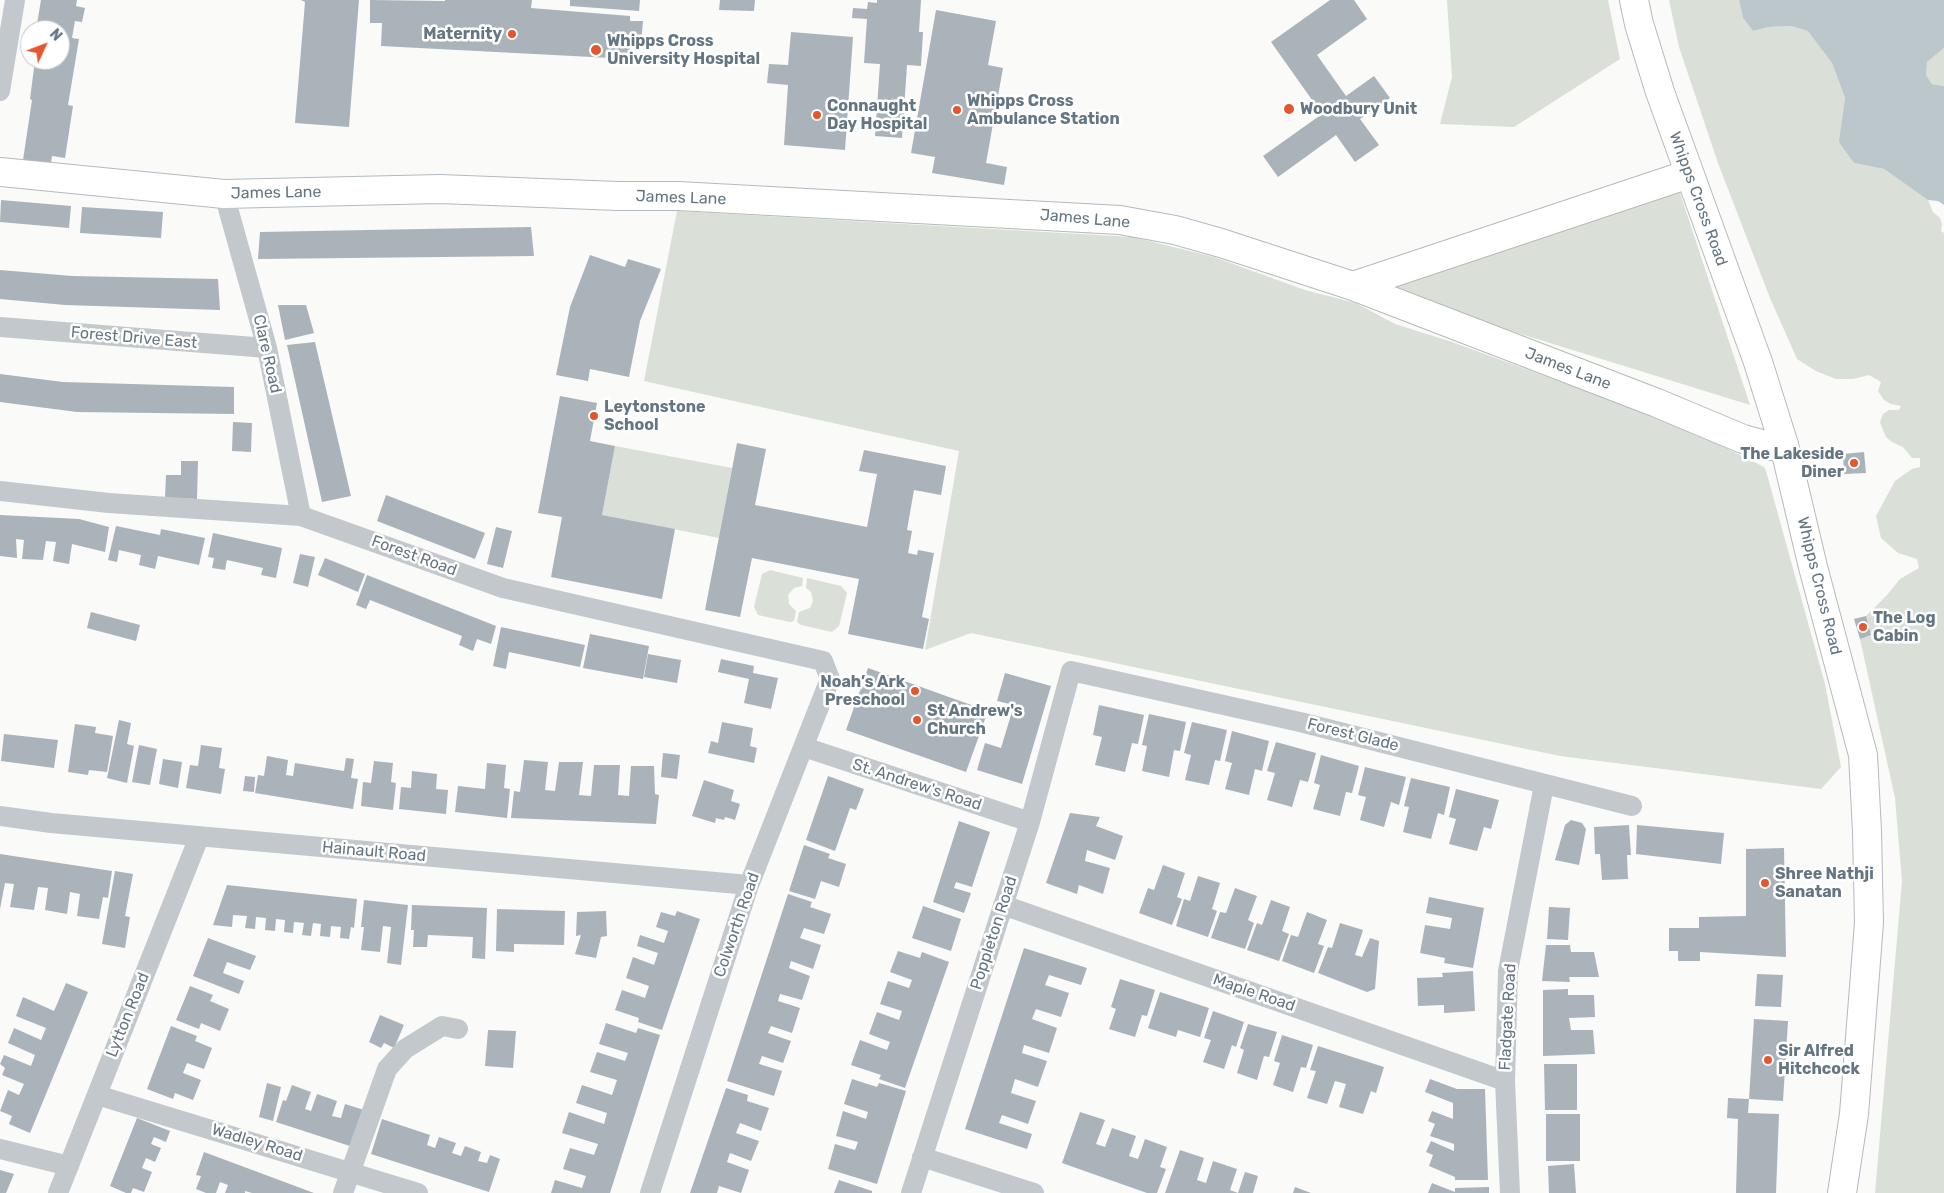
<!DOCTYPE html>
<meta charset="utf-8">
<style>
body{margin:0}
#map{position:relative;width:1944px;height:1193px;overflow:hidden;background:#fafaf8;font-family:Rubik,sans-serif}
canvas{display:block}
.north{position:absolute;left:20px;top:20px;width:50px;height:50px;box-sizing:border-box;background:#fff;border:1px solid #c1c8cd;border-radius:50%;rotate:47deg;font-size:14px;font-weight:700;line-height:20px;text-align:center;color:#657683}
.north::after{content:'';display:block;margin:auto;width:18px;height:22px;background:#e4572e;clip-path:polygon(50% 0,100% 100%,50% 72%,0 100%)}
</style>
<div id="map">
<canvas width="1944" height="1193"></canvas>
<div class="north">N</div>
</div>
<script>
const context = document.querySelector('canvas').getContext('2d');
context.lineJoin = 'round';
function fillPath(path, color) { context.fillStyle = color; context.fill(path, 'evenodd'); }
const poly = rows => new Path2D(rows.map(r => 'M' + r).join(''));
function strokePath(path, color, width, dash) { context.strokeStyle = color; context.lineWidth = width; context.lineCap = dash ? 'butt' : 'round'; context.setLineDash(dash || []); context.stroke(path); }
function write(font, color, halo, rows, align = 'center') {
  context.font = font + ' Rubik,sans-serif'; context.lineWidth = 5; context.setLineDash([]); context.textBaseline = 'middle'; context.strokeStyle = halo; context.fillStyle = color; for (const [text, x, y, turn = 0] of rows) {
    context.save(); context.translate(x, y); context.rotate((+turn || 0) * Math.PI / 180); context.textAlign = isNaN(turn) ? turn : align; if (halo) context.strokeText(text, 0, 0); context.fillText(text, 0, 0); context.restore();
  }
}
fillPath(poly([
 [1447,0,1608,0,1620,59,1514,127,1440,124,1452,77],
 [1669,0,1739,0,1743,18,1753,31,1769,27,1791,26,1809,31,1832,63,1845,98,1840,142,1854,163,1884,169,1913,189,1928,200,1933,212,1940,218,1942,224,1941,231,1944,233,1944,1193,1875,1193,1902,881,1895,798,1860,639,1871,635,1866,616,1887,595,1900,579,1919,568,1917,559,1898,553,1881,538,1876,516,1895,481,1912,469,1920,467,1920,458,1912,458,1903,447,1892,442,1886,437,1883,430,1880,422,1883,414,1889,410,1899,410,1901,406,1891,404,1884,400,1878,391,1881,382,1869,375,1853,379,1836,379,1816,371,1797,359,1770,298,1718,163,1679,47],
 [1944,48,1944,86,1932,84,1926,75,1927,62],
 [1677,184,1750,405,1398,296,1389,286],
 [677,211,1133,237,1214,257,1305,290,1356,303,1395,324,1452,342,1684,427,1764,467,1766,471,1825,684,1841,767,1821,789,1560,756,971,633,925,650,959,451,644,381],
 [615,446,732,468,719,538,602,515],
 [770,570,803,578,802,586,794,588,788,595,789,604,796,611,794,621,790,622,758,615,754,607,762,574],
 [807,578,841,586,847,593,839,626,832,632,801,625,797,622,799,612,810,608,813,601,811,592,806,588]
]), '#dadfd7');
fillPath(poly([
 [1739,0,1944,0,1944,48,1927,62,1926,75,1932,84,1944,86,1944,205,1938,201,1928,200,1884,169,1854,163,1839,142,1845,98,1832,63,1808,31,1791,26,1769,27,1753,31,1743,18]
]), '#bbc7cb');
fillPath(poly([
 [41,0,77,0,76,6,85,8,82,22,75,21,72,38,79,39,68,105,73,106,65,158,52,156,51,164,23,160,32,100,30,99,35,60,60,60,60,30,36,30],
 [301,0,359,0,349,127,295,123,305,2],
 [370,0,445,1,445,0,532,0,531,8,630,16,630,21,643,21,641,44,630,45,630,59,381,46,382,23,370,23],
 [570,0,640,0,639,11,570,6],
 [720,0,755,0,754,11,719,10],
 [877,0,921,0,919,32,923,32,921,66,907,65,902,138,875,136,880,64,864,63,867,19,852,18,853,8,867,9,868,2,877,3],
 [1330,0,1354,0,1367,19,1317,55,1346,96,1374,76,1390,98,1360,119,1379,145,1355,162,1336,135,1278,177,1263,156,1322,114,1271,42],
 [936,10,996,21,988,65,1003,68,986,163,1007,167,1004,185,932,173,935,157,911,153],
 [791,32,853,37,845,150,784,145,788,85,767,83,769,64,788,65],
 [1,200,71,206,69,228,0,222],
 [82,207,163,212,161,238,80,233],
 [531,227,534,256,258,259,260,232],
 [590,255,625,267,628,259,661,269,640,321,629,377,590,369,588,381,556,375,570,307],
 [0,270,72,276,218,279,220,310,65,305,0,299],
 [278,305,306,305,314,333,285,340],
 [315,342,351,496,322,502,287,345],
 [0,374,63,382,234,387,234,414,77,412,0,402],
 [560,396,597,403,590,441,615,446,602,515,675,529,662,599,551,577,562,517,538,513],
 [233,422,252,423,251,452,232,451],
 [737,443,766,449,755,505,867,527,877,474,859,471,864,450,946,466,941,495,914,490,907,530,912,531,908,553,917,555,918,550,934,553,922,617,929,619,923,649,848,634,859,579,752,558,740,617,705,610],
 [1864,452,1866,473,1844,474,1843,454],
 [181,461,198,461,197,499,165,498,166,475,181,475],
 [386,495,485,533,475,559,377,521],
 [0,515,79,519,109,527,105,552,72,544,69,564,53,561,56,542,46,541,43,560,22,559,24,540,16,539,17,558,0,556],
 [116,526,160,535,161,529,205,538,199,565,158,556,155,569,139,565,141,555,119,550,117,562,108,560],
 [496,527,512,531,503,568,487,564],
 [213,533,282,548,276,578,261,575,263,568,227,560,225,570,212,568,214,558,208,557],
 [300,554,315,557,308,587,293,583],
 [325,558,365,574,358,592,318,575],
 [367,575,496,626,491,644,477,639,473,651,459,645,462,636,370,600,366,609,356,605],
 [91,612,140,625,136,641,87,628],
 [1866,616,1871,635,1860,639,1854,619],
 [501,627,585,645,580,667,509,652,506,669,493,666],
 [590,634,649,646,643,679,583,668],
 [648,654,681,660,677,683,644,677],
 [721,659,754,666,753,673,778,678,771,709,744,703,749,679,718,672],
 [868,668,988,711,966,772,846,730],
 [1005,673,1051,686,1022,784,977,770,985,743,1001,748,1014,705,997,701],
 [1099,705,1144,715,1138,744,1132,743,1125,772,1095,765,1102,737,1093,735],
 [1149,714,1186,722,1180,751,1174,750,1169,777,1142,771,1147,746,1142,745],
 [119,720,131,723,127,744,134,746,127,783,107,778],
 [722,722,753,728,750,746,757,748,754,763,708,753,711,741,718,743],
 [1192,722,1227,730,1220,761,1215,760,1209,785,1185,780,1191,755,1184,753],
 [75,724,96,727,95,733,113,736,107,772,89,770,88,775,68,772],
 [1232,731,1269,741,1262,771,1255,769,1249,795,1225,789,1232,763,1225,761],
 [4,734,58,740,54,768,1,761],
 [1276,742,1316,753,1308,782,1300,780,1292,807,1267,800,1275,773,1267,771],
 [139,745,157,749,150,785,132,782],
 [201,745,222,748,219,768,225,769,221,794,186,788,190,765,198,766],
 [663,753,680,755,677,779,661,777],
 [1321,755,1359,766,1352,793,1346,792,1340,816,1313,809,1320,785,1314,783],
 [267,756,288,760,286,775,293,776,295,763,344,771,346,758,354,759,351,778,358,779,353,809,255,793,258,775,264,776],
 [163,759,182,762,178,788,159,784],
 [524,760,548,762,545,790,555,791,559,762,583,762,579,795,591,796,594,765,620,765,618,795,629,796,631,766,654,766,655,794,659,795,656,824,511,818,514,791,520,792],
 [374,761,393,763,391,782,396,783,393,810,361,806,363,782,371,783],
 [487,763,506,765,504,788,510,789,507,818,455,812,458,786,485,789],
 [1365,767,1406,777,1399,805,1391,802,1384,827,1360,820,1366,797,1358,795],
 [412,771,437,774,436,789,448,790,446,814,399,809,401,787,411,788],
 [245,776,255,777,254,792,243,791],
 [828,776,864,789,856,810,850,808,835,851,806,840],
 [1411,778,1450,787,1444,815,1438,813,1431,839,1403,832,1409,807,1404,806],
 [704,780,734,790,731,801,740,804,735,820,725,817,724,820,716,818,715,823,692,816],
 [1456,789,1499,800,1491,829,1484,827,1477,851,1449,844,1456,819,1449,817],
 [1070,813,1100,817,1096,826,1123,836,1115,860,1087,850,1085,861,1110,868,1103,894,1079,885,1077,894,1046,883],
 [1571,820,1582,823,1586,829,1579,865,1555,860,1565,825],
 [959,821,990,832,972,887,956,882,954,888,971,893,964,913,933,902],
 [1629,825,1631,855,1627,855,1628,879,1602,880,1600,854,1595,854,1594,827],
 [1637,825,1724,833,1721,864,1636,854],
 [804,845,830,854,828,858,846,864,839,887,821,881,815,899,789,891],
 [1784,848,1786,957,1700,952,1700,961,1678,961,1678,951,1669,951,1669,928,1699,928,1699,917,1746,916,1746,849],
 [0,854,112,871,108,898,103,897,99,919,77,916,80,894,70,892,67,914,45,910,48,888,38,887,34,910,10,907,14,884,5,883,0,909],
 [1163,865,1185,873,1177,897,1182,899,1172,925,1139,913,1148,888,1154,890],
 [115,871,133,874,125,916,130,917,125,948,102,944],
 [1198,876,1220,883,1212,909,1217,911,1208,937,1176,926,1184,899,1190,901],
 [227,885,357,899,354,928,351,927,349,939,340,938,341,927,331,926,330,937,320,936,321,924,313,923,311,936,302,935,304,923,294,922,293,933,284,932,285,920,276,919,275,931,265,930,266,918,256,917,255,929,245,928,247,916,233,915,232,927,213,925],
 [1235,888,1257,896,1248,920,1254,923,1245,949,1211,938,1220,912,1226,913],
 [788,894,812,902,810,907,831,914,824,934,804,928,800,938,821,945,813,969,791,961,789,968,810,976,802,1000,780,994,778,1001,800,1008,792,1033,771,1026,768,1033,791,1041,783,1063,762,1056,759,1064,782,1071,774,1096,727,1081],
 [1429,897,1484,908,1473,968,1444,963,1445,958,1420,953,1425,925,1450,929,1452,918,1426,913],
 [364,900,408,905,401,965,387,963,391,927,383,926,380,952,361,950,364,927,361,927],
 [1271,900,1290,907,1282,931,1289,934,1279,961,1247,950,1257,923,1262,925],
 [412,905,487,908,485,959,472,958,473,937,428,935,427,947,413,947,414,930,411,930],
 [923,906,961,919,951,951,912,938],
 [1549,907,1570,908,1568,940,1547,939],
 [497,909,565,911,564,945,514,944,514,952,496,951],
 [606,911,607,936,601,937,596,958,575,954,581,935,576,936,577,912],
 [677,911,700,919,662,1030,638,1022,639,1018,615,1010,622,990,645,998,649,986,626,978,633,957,654,965,658,953,637,946,640,935,664,943,668,931,656,927,661,912,675,916],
 [1307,912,1327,920,1318,944,1324,946,1314,973,1282,961,1291,935,1298,937],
 [1340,923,1363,930,1355,955,1362,957,1370,938,1379,941,1375,989,1367,992,1318,973,1328,947,1332,948],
 [208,938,256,956,250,970,227,962,223,973,244,981,239,994,193,976],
 [1546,945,1570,945,1571,952,1594,952,1599,977,1569,977,1570,982,1542,981],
 [1024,948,1087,968,1081,985,1049,975,1045,985,1069,993,1061,1017,1036,1009,1032,1019,1057,1028,1049,1053,1024,1045,1022,1053,1047,1061,1038,1087,1015,1079,1011,1093,1036,1101,1028,1124,1002,1115,999,1123,1032,1134,1027,1149,965,1129],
 [898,951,920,958,922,952,949,962,905,1088,879,1079,881,1075,851,1065,860,1040,887,1050,890,1042,869,1034,877,1012,899,1020,902,1011,880,1004,888,981,909,988,912,980,890,972],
 [1473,971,1475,1011,1444,1013,1444,1005,1418,1006,1417,978,1443,977,1442,973],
 [1757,974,1783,975,1781,1007,1755,1006],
 [1120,979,1155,990,1147,1016,1142,1015,1135,1037,1109,1029,1116,1009,1111,1007],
 [66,983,88,992,30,1133,9,1124,12,1116,0,1111,8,1090,19,1095,24,1084,2,1075,5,1068,0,1064,4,1055,31,1066,35,1055,8,1043,14,1028,41,1040,46,1028,16,1016,23,997,54,1011],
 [190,986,213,995,210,1001,229,1009,220,1031,201,1023,199,1029,176,1020],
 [1568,989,1568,995,1594,995,1595,1017,1569,1018,1571,1030,1593,1030,1595,1054,1543,1056,1543,990],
 [1160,992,1209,1008,1200,1037,1178,1030,1176,1037,1148,1028],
 [1213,1011,1244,1022,1236,1047,1232,1045,1224,1069,1203,1062,1211,1040,1204,1038],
 [380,1015,404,1025,394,1048,384,1043,381,1048,369,1042],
 [1754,1019,1788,1021,1783,1101,1749,1099],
 [606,1023,636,1033,638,1028,660,1035,610,1193,551,1193,555,1180,582,1188,586,1176,563,1169,570,1148,594,1155,598,1144,562,1133,569,1112,604,1124,607,1113,576,1103,582,1085,612,1095,617,1080,590,1072,597,1052,625,1061,628,1053,599,1044],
 [1248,1024,1277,1032,1269,1057,1264,1056,1257,1080,1237,1073,1244,1050,1240,1048],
 [171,1026,197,1036,195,1041,212,1048,204,1069,187,1063,183,1073,201,1080,193,1100,175,1093,173,1099,147,1089],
 [488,1030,516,1031,513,1068,485,1066],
 [1282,1035,1313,1045,1306,1068,1301,1067,1293,1092,1273,1085,1280,1063,1274,1061],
 [1318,1046,1384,1067,1376,1093,1371,1091,1363,1114,1339,1107,1346,1084,1335,1081,1327,1104,1307,1098,1316,1071,1310,1070],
 [1544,1064,1577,1064,1577,1110,1545,1110],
 [852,1079,877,1087,879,1083,906,1091,877,1184,828,1169,835,1144,855,1150,858,1142,836,1136,843,1111,866,1119,868,1112,844,1104],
 [1430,1079,1457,1089,1485,1089,1488,1180,1455,1180,1455,1177,1429,1166,1433,1155,1426,1152,1431,1141,1454,1151,1454,1144,1430,1136,1435,1124,1428,1121,1432,1111,1453,1119,1453,1103,1425,1092],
 [267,1083,281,1087,273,1121,259,1117],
 [292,1085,311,1092,305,1109,311,1111,317,1094,337,1101,332,1116,341,1118,345,1104,364,1110,356,1148,276,1122,283,1100,286,1101],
 [726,1088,748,1095,747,1101,769,1108,761,1131,740,1123,736,1133,759,1141,751,1161,730,1153,727,1162,749,1170,741,1193,719,1186,717,1193,690,1193],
 [1728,1098,1749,1099,1748,1113,1779,1114,1776,1193,1736,1193,1738,1119,1727,1118],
 [1080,1112,1105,1120,1096,1144,1105,1147,1112,1128,1136,1136,1129,1156,1138,1159,1145,1139,1167,1147,1160,1167,1166,1169,1157,1193,1147,1193,1062,1163],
 [1546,1114,1580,1114,1580,1161,1546,1161],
 [137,1118,170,1131,166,1142,154,1137,151,1144,161,1148,155,1162,146,1158,142,1168,152,1172,144,1192,133,1188,131,1193,126,1193,110,1186],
 [382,1119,430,1135,427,1145,435,1148,439,1137,456,1143,452,1153,461,1156,465,1146,481,1152,478,1161,487,1163,490,1155,500,1159,489,1192,371,1154],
 [1180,1150,1204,1158,1197,1180,1206,1183,1213,1161,1237,1169,1230,1190,1238,1193,1165,1193],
 [204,1152,314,1193,252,1193,245,1191,245,1193,225,1193,228,1185,220,1182,216,1193,206,1193,196,1189,201,1176,196,1175],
 [1574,1164,1576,1193,1549,1193,1548,1166],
 [0,1170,14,1174,6,1193,0,1193],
 [1245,1172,1258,1176,1253,1193,1238,1193],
 [839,1180,872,1191,872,1193,834,1193],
 [1432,1183,1455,1192,1455,1188,1489,1187,1489,1193,1428,1193],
 [1295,1187,1311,1193,1293,1193]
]), '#aab3b9');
const secondary = poly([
 [0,172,224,194,440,189,618,196,678,196,1120,220,1175,230,1221,243,1353,286,1657,403,1743,439,1769,446,1784,445],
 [1353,286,1689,174]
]);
const primary = poly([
 [1634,0,1639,24,1660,92,1758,362,1784,445,1813,567,1863,755,1867,831,1869,923,1854,1114,1842,1193]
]);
strokePath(secondary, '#b3babf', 30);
strokePath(primary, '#b5babe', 30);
strokePath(poly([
 [0,91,15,0],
 [224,194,267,348,301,516],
 [0,327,267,348],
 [0,491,109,503,301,516,503,588,823,661,830,679,749,885,650,1193],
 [804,747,1030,822],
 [0,816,51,823,749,885],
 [1003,905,1505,1081],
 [97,1095,418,1193],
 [0,1149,69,1166],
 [922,1157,1034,1193],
 [58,1193,199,837],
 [343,1193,387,1069,405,1049,442,1026,458,1029],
 [911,1193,1030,822,1071,671,1300,722,1632,806],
 [1510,1193,1505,1081,1508,971,1544,785]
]), '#c3c8cc', 20);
strokePath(secondary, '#fff', 28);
strokePath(primary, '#fff', 28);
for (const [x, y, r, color] of [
 [512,34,5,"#e4572e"],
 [596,50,6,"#e4572e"],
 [1289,109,6,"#e4572e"],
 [957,110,5,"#e4572e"],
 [817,115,5,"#e4572e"],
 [594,416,5,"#e4572e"],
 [1854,463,5,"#e4572e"],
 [1863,627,5,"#e4572e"],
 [915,691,5,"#e4572e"],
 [917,720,5,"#e4572e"],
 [1765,883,5,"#e4572e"],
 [1768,1060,5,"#e4572e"]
]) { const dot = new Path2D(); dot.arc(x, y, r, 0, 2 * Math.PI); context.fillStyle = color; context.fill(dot); strokePath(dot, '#fff', 2); }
write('bold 16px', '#657683', '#fff', [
 ["Maternity",502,34,"right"],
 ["Whipps Cross",607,41],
 ["University Hospital",607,59],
 ["Whipps Cross",967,101],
 ["Ambulance Station",967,119],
 ["Connaught",827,106],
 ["Day Hospital",827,124],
 ["Woodbury Unit",1300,109],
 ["Leytonstone",604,407],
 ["School",604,425],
 ["The Lakeside",1844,454,"right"],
 ["Diner",1844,472,"right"],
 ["The Log",1873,618],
 ["Cabin",1873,636],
 ["Noah’s Ark",905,682,"right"],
 ["Preschool",905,700,"right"],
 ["St Andrew's",927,711],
 ["Church",927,729],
 ["Shree Nathji",1775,874],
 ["Sanatan",1775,892],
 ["Sir Alfred",1778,1051],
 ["Hitchcock",1778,1069]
], 'left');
write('16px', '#657683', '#fff', [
 ["James Lane",276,193,-1],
 ["James Lane",681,198,2],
 ["Whipps Cross Road",1698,199,70],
 ["James Lane",1085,219,5],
 ["Forest Drive East",134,338,5],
 ["Clare Road",267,354,77],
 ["James Lane",1568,369,21],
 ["Forest Road",414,556,20],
 ["Whipps Cross Road",1819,586,76],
 ["Forest Glade",1353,735,14],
 ["St. Andrew's Road",917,785,18],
 ["Hainault Road",374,852,5],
 ["Colworth Road",737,925,-71],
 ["Poppleton Road",994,933,-72],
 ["Maple Road",1254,993,19],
 ["Lytton Road",128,1015,-68],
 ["Fladgate Road",1508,1017,-87],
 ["Wadley Road",257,1143,17]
]);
</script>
